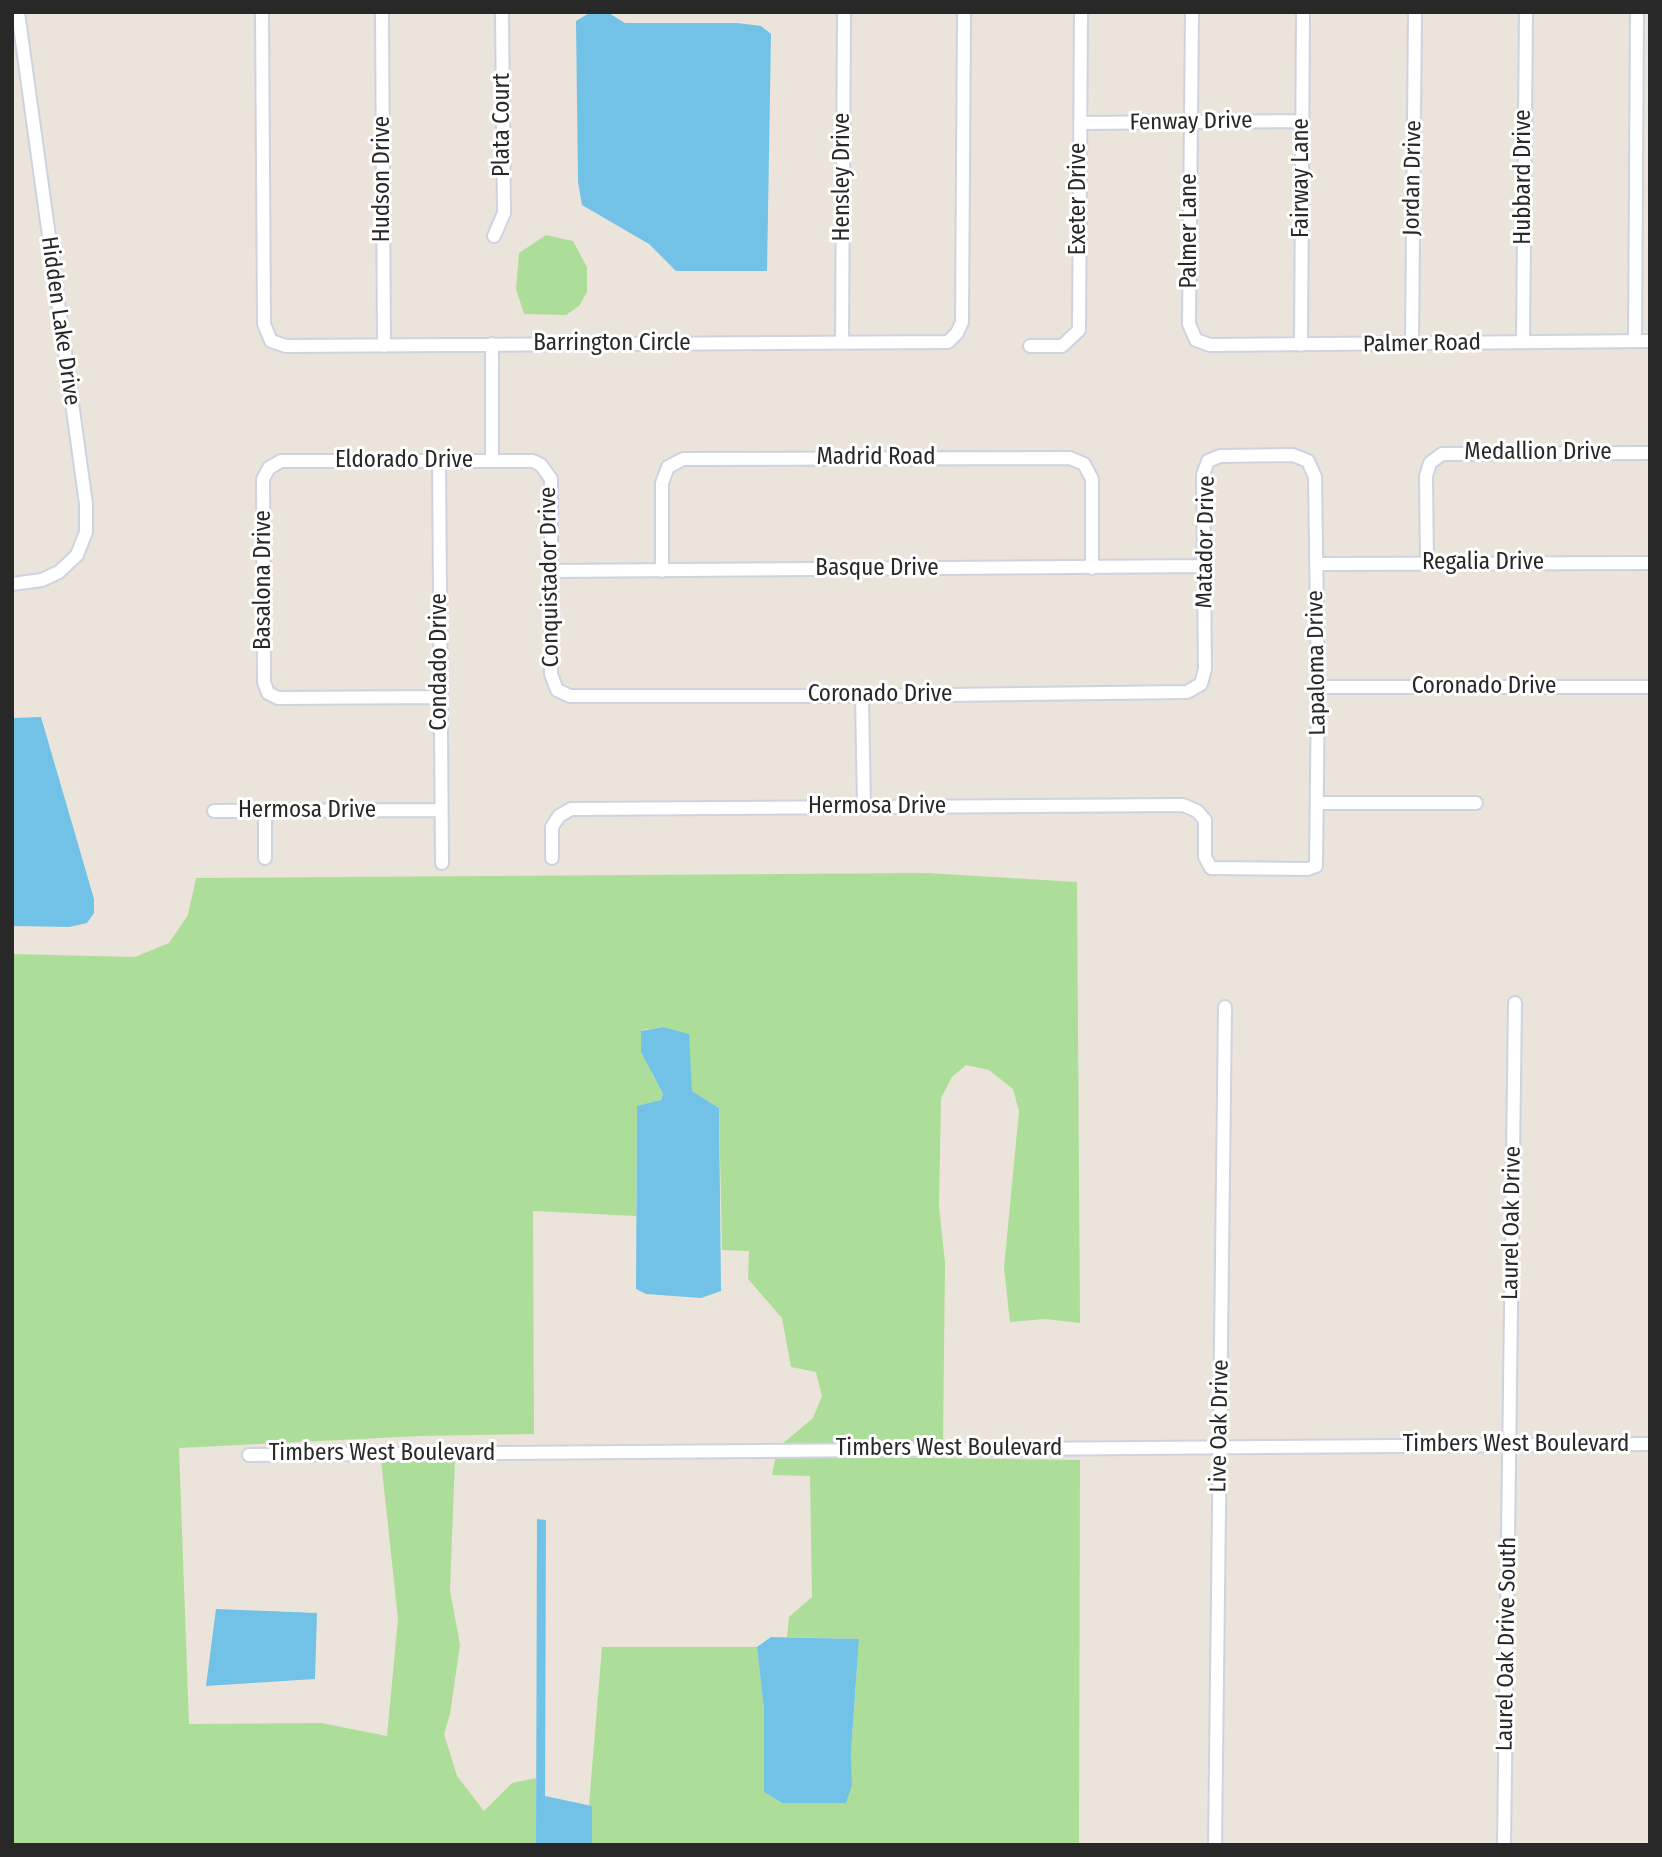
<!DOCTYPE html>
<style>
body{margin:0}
#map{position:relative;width:1662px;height:1857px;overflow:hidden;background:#eae4da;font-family:"Fira Sans Condensed",sans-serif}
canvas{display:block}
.frame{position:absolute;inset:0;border:14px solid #282828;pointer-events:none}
</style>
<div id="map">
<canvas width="1662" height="1857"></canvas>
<div class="frame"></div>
</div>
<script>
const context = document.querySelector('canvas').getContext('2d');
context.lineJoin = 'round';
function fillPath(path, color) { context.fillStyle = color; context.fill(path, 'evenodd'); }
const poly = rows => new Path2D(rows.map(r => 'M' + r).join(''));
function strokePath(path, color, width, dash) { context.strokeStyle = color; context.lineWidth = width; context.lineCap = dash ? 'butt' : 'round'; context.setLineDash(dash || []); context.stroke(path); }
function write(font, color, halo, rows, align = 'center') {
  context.font = font + ' "Fira Sans Condensed",sans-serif'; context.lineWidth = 6; context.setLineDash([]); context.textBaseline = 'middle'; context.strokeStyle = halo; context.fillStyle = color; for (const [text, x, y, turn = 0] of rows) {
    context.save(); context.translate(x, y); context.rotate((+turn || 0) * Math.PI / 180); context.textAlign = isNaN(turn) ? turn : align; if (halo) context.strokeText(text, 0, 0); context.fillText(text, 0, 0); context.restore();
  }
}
fillPath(poly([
 [546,235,573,241,587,267,587,292,579,306,566,315,524,314,516,289,519,253],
 [927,873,1077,882,1080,1323,1045,1319,1010,1322,1004,1268,1019,1111,1013,1089,989,1070,966,1065,952,1077,941,1098,939,1206,945,1263,943,1444,781,1445,813,1418,822,1396,816,1372,791,1367,782,1318,748,1279,749,1251,722,1250,719,1108,692,1091,663,1027,642,1030,652,1074,663,1094,661,1100,637,1107,636,1216,533,1211,534,1434,420,1436,179,1448,189,1724,321,1723,387,1736,398,1619,381,1460,455,1459,450,1590,460,1645,450,1714,444,1734,457,1776,484,1811,512,1783,536,1778,536,1845,12,1845,12,954,135,957,169,943,188,915,196,878],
 [776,1456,1080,1460,1079,1845,592,1845,592,1806,589,1805,602,1647,757,1647,764,1710,764,1792,782,1803,852,1785,851,1752,859,1639,787,1637,789,1617,812,1597,810,1476,772,1475]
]), '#adde99');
fillPath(poly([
 [591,12,607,12,625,23,737,23,761,26,771,34,767,271,676,271,649,244,582,205,578,182,576,21],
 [41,717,94,899,94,913,87,923,69,927,12,926,12,718],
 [663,1027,689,1034,692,1091,719,1108,721,1291,701,1298,646,1294,636,1289,637,1106,661,1100,663,1094,641,1052,641,1031],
 [537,1519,546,1520,545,1796,592,1806,592,1845,536,1845],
 [216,1609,317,1613,315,1679,206,1686],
 [771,1637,859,1639,851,1752,852,1785,846,1803,782,1803,764,1792,764,1710,757,1647]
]), '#72c2e7');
const minor = poly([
 [262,12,264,324,271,341,286,346,948,342,957,333,962,322,964,12],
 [382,12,384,346],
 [1192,12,1189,324,1196,340,1210,345,1650,341],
 [1080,123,1303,121],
 [494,236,504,213,502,12],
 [1635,341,1637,12],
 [1523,342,1526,12],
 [842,343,844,12],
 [492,344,492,460],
 [1412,344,1415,12],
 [1301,345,1303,12],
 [1030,346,1062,346,1079,330,1081,12],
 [439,460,442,863],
 [1427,563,1426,476,1430,463,1442,454,1650,453],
 [1316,564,1650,563],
 [551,571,1203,566],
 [662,571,662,483,668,467,683,459,1070,458,1084,464,1092,479,1092,568],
 [12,584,42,580,59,572,77,555,86,532,86,504,18,12],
 [1318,687,1650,687],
 [862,696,864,807],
 [441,697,278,698,268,693,264,682,263,479,269,468,281,461,533,461,541,465,551,479,551,674,557,690,570,696,862,696,1187,692,1201,684,1205,669,1203,475,1208,461,1220,456,1293,455,1308,461,1315,477,1318,687,1316,866,1308,869,1211,868,1205,857,1205,820,1197,811,1183,805,571,809,559,816,552,827,552,858],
 [1317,803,1476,803],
 [214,811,441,810],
 [265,811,265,858],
 [249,1455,1650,1444],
 [1215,1845,1225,1007],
 [1504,1845,1515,1003]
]);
strokePath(minor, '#cfd2e0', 16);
strokePath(minor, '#fff', 12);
write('23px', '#282828', '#fff', [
 ["Fenway Drive",1191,122,-1],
 ["Plata Court",503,125,-90],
 ["Hensley Drive",843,177,-90],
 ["Hubbard Drive",1524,177,-90],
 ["Fairway Lane",1302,178,-90],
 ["Jordan Drive",1413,178,-89],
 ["Hudson Drive",383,179,-90],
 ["Exeter Drive",1079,199,-90],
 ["Palmer Lane",1190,231,-90],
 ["Hidden Lake Drive",60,321,82],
 ["Barrington Circle",612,344],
 ["Palmer Road",1422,344,-1],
 ["Medallion Drive",1538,453],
 ["Madrid Road",876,458],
 ["Eldorado Drive",404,461],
 ["Matador Drive",1206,542,-89],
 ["Regalia Drive",1483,563],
 ["Basque Drive",877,569],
 ["Conquistador Drive",550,577,-91],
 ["Basalona Drive",264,580,-90],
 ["Condado Drive",440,662,-90],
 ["Lapaloma Drive",1317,663,-91],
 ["Coronado Drive",1484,687],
 ["Coronado Drive",880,695],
 ["Hermosa Drive",877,807],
 ["Hermosa Drive",307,811],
 ["Laurel Oak Drive",1512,1223,-89],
 ["Live Oak Drive",1220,1426,-89],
 ["Timbers West Boulevard",1516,1445],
 ["Timbers West Boulevard",949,1449],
 ["Timbers West Boulevard",382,1454],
 ["Laurel Oak Drive South",1507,1644,-89]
]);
</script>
